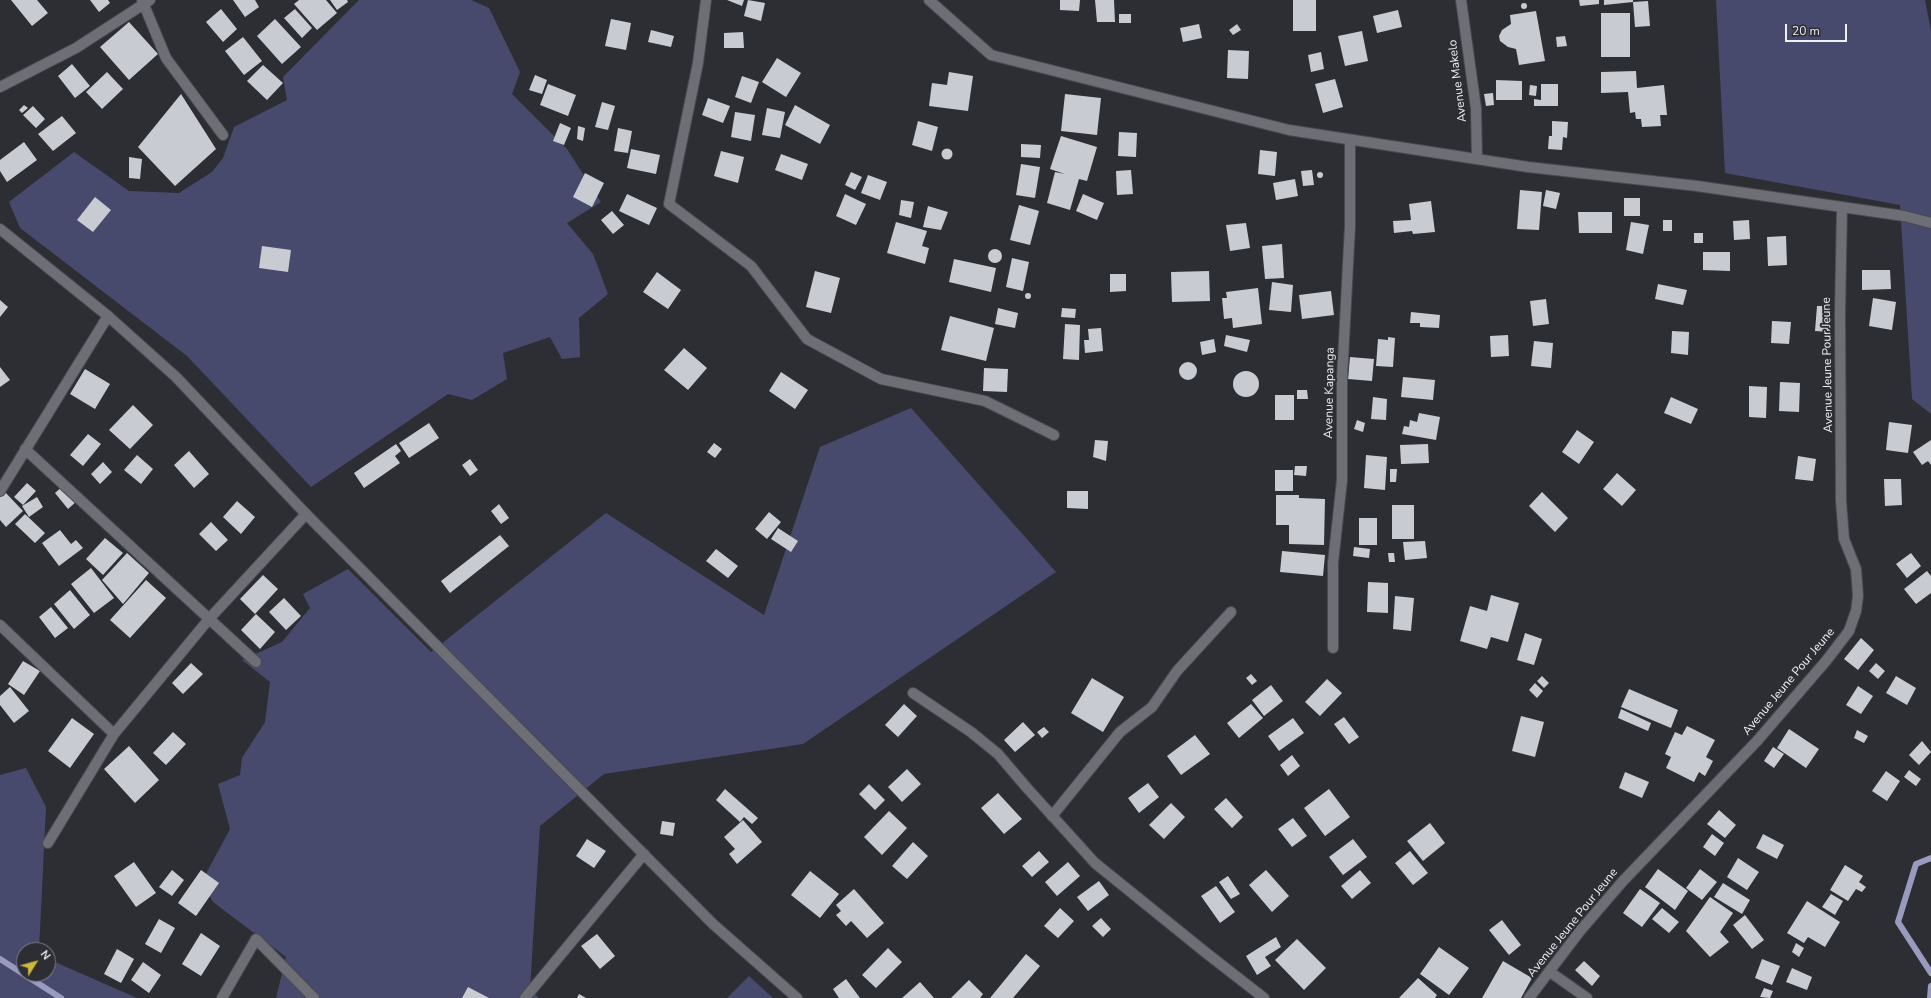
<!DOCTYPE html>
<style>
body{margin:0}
#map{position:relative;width:1931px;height:998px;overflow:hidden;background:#2d2e34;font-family:"Nunito Sans",sans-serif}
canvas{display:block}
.north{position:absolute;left:16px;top:942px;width:40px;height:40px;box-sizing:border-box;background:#2d2e34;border:1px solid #7b7c81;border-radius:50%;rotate:53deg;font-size:11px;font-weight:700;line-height:16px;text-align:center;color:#eff0f4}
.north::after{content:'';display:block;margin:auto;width:14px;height:18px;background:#ceb938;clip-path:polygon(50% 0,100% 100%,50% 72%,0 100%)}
.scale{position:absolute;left:1785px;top:24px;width:62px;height:18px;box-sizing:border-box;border:2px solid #eff0f4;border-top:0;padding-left:5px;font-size:12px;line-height:14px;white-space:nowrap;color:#eff0f4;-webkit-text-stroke:3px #2d2e34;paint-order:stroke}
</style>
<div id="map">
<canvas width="1931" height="998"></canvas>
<div class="north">N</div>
<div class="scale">20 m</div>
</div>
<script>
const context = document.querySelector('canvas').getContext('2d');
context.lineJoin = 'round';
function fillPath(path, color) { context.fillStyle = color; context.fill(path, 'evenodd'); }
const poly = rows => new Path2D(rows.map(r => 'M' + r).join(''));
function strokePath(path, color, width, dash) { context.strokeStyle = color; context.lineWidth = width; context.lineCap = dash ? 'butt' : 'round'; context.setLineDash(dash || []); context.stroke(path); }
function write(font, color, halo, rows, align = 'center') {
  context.font = font + ' "Nunito Sans",sans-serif'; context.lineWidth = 4; context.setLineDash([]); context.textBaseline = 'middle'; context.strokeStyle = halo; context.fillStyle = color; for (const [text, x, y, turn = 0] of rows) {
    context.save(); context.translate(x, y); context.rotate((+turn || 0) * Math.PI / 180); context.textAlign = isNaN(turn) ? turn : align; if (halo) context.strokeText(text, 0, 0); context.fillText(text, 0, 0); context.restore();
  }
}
fillPath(poly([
 [359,0,471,0,489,8,520,72,512,94,567,149,601,202,567,223,593,254,608,294,579,318,580,357,562,359,550,337,503,353,507,379,472,400,448,394,311,487,187,356,20,228,9,202,74,152,129,191,179,193,212,172,223,158,234,127,287,100,283,77],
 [1716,0,1925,0,1931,31,1931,414,1912,399,1900,205,1725,173],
 [911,408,1056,572,803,744,604,774,540,826,530,990,539,998,276,998,286,957,213,902,202,881,230,829,218,784,240,775,242,758,265,722,270,682,242,660,282,642,310,608,303,594,348,569,431,652,606,513,764,615,820,447],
 [26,768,46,807,39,950,24,950,24,974,48,974,48,959,137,998,0,998,0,775],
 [749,976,773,998,727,998]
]), '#474a6d');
strokePath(poly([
 [1931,858,1916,864,1898,922,1931,973],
 [0,959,61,998],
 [1930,998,1931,986]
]), '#989bbd', 6);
fillPath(poly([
 [11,0,37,0,48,13,32,26],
 [90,0,108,0,110,3,99,12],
 [233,0,255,0,259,7,245,17],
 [299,0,326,0,337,13,317,30,294,4],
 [330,0,347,0,348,2,337,10],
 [727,0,744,0,742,6],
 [748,0,765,3,761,21,744,16],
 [1060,0,1080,0,1079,11,1060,10],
 [1095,0,1114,0,1115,22,1097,22],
 [1293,0,1316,0,1316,31,1293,31],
 [1579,0,1599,0,1599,4,1580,6],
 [1604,0,1633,0,1633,2,1604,5],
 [1648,1,1650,26,1635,27,1633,2],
 '1521 6a3 3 0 1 1 6 0a3 3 0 1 1-6 0Z',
 [221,9,237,29,223,42,206,22],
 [295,9,312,28,302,38,284,18],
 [1398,10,1402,27,1377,33,1373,16],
 [1536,11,1545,61,1519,65,1516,49,1508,47,1500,41,1499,36,1502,30,1511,24,1510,15],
 [1601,13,1630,13,1630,57,1601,57],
 [1119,14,1131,14,1131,23,1119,23],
 [275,19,301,47,282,64,257,36],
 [611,19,631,23,626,50,605,46],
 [129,22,158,54,129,80,100,47],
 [1199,24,1202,38,1183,42,1180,28],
 [1237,24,1241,30,1233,35,1229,30],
 [651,30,674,36,671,47,648,42],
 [1362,31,1368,61,1345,66,1338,36],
 [743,32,744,48,724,48,724,33],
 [1565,36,1567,46,1557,47,1556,37],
 [243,37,262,61,244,75,225,51],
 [1228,50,1249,51,1248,79,1227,78],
 [1321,52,1324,69,1311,72,1308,55],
 [777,58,801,73,786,97,762,82],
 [72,64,90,86,75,98,58,76],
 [263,65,283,83,267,100,247,81],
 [1636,71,1637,88,1664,85,1667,115,1660,115,1661,126,1642,127,1641,119,1636,119,1635,112,1630,113,1628,92,1601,93,1601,72],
 [107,72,123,89,102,109,86,92],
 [949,72,973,76,968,111,929,106,932,83,947,85],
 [535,75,547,80,542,94,529,90],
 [742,76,759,82,751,103,735,97],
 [1335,79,1343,107,1323,113,1315,84],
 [1496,80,1522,81,1522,100,1496,100],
 [548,84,576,95,568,116,540,105],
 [1541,84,1558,84,1558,106,1534,106,1534,99,1541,100],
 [1530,85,1537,86,1536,96,1529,95],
 [1493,93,1494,105,1486,106,1484,94],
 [181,94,216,149,175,186,138,147],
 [1065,94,1101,98,1097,135,1061,131],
 [708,98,730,106,723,123,702,115],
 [602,102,615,106,608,130,595,127],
 [24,105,28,108,22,113,19,110],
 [795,105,830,125,820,144,785,125],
 [33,106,45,119,36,128,23,115],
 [767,108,785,112,780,138,762,135],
 [735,112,755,115,751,141,731,137],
 [62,116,76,133,53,151,38,134],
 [918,121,938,127,932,151,912,145],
 [1552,121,1568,122,1567,138,1563,137,1562,150,1548,149,1549,136,1552,136],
 [560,123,571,128,564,145,553,141],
 [578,126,585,128,583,141,577,139],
 [618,128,632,131,628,153,614,151],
 [1119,132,1137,133,1136,157,1118,156],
 [1061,136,1097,147,1087,181,1079,179,1070,210,1047,203,1055,172,1065,174,1050,169],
 [24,142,37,160,7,182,0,171,0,160],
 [1021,144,1041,145,1040,158,1021,157],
 '941.5 154a5.5 5.5 0 1 1 11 0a5.5 5.5 0 1 1-11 0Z',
 [631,149,660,155,656,174,627,168],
 [1260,150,1277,152,1275,176,1258,174],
 [721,151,744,157,738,183,714,176],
 [781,154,808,164,802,180,775,170],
 [129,157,142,159,140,179,129,178],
 [1021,164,1040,167,1035,198,1016,195],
 [1131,170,1133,194,1117,195,1116,171],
 [1312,170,1314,185,1303,186,1301,171],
 '1317 175a3 3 0 1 1 6 0a3 3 0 1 1-6 0Z',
 [851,172,862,177,855,190,845,185],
 [585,173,604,183,592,207,573,197],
 [868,175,887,182,880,200,861,193],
 [1295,179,1298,196,1276,200,1273,183],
 [1520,190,1542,192,1539,230,1517,229],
 [1546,190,1560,193,1556,209,1543,206],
 [627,194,657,208,649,225,619,211],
 [845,194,866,204,856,225,836,216],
 [1083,194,1104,203,1097,220,1076,211],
 [95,197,111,210,93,232,77,220],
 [1624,198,1640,198,1640,216,1624,216],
 [901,200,914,202,911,218,899,215],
 [1431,201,1435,232,1413,234,1412,231,1394,233,1393,221,1411,220,1409,204],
 [1019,205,1039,211,1030,245,1010,240],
 [928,206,948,212,941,230,923,227],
 [612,211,624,225,613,234,601,220],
 [1578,212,1612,212,1612,233,1579,233],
 [1663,220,1672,220,1672,231,1663,231],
 [1749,220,1750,239,1734,240,1733,221],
 [896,222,927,231,922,246,929,248,925,264,887,253],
 [1631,222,1649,225,1643,254,1626,250],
 [1246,223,1250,248,1230,251,1226,225],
 [1694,233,1703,233,1703,243,1694,243],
 [1786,236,1787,265,1768,266,1767,237],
 [1282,244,1284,278,1265,279,1262,246],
 [262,246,291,250,288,272,259,268],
 '988 256a7 7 0 1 1 14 0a7 7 0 1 1-14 0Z',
 [1703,252,1730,252,1730,271,1703,270],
 [1012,258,1029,262,1023,291,1006,287],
 [954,259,996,268,991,292,949,282],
 [1862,270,1890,270,1891,289,1862,290],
 [815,271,840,278,831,313,806,307],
 [1209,271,1210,301,1172,302,1171,272],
 [657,272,681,290,668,309,643,292],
 [1110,274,1126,274,1126,291,1110,292],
 [1272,282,1293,285,1291,312,1269,310],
 [1658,284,1687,290,1683,305,1655,299],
 [1258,288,1262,324,1233,328,1232,318,1224,319,1222,298,1227,298,1226,292],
 [1331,291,1334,315,1302,319,1299,295],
 '1025 296a3 3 0 1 1 6 0a3 3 0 1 1-6 0Z',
 [1873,298,1896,302,1892,330,1869,326],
 [1546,299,1549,324,1533,326,1530,301],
 [0,300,8,307,0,317],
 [1817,306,1831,306,1830,332,1815,331],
 [998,308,1018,313,1015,328,995,324],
 [1062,308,1076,309,1075,318,1061,317],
 [1411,312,1440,315,1439,328,1420,327,1420,323,1410,323],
 [950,316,994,328,986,361,941,350],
 [1772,321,1791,322,1789,344,1771,343],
 [1065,324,1080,325,1079,360,1063,359],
 [1101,328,1103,351,1085,353,1084,340,1089,340,1088,329],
 [1672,331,1689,332,1688,355,1671,353],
 [1226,335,1250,340,1247,352,1224,346],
 [1508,335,1509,356,1491,357,1490,336],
 [1388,337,1395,338,1393,367,1376,366,1378,339,1388,340],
 [1214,339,1216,352,1202,355,1200,342],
 [1534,341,1553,343,1551,368,1531,366],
 [684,348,707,368,688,390,664,370],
 [1350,357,1374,359,1372,381,1348,379],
 '1179 371a9 9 0 1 1 18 0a9 9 0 1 1-18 0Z',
 [0,367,10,380,0,387],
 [984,368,1008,369,1007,392,983,391],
 [85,369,110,384,95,409,70,394],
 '1233 384a13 13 0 1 1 26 0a13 13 0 1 1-26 0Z',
 [781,372,808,390,795,409,769,391],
 [1403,377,1435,380,1433,400,1401,397],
 [1780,382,1800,383,1799,412,1779,411],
 [1749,386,1767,387,1766,418,1749,417],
 [1297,390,1307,390,1308,399,1297,399],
 [1275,395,1294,395,1294,420,1275,420],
 [1373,397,1387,399,1386,420,1371,419],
 [1671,397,1698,409,1691,424,1664,413],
 [133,405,153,425,130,449,109,430],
 [1419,413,1440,417,1436,440,1402,434,1404,426,1409,427,1410,420,1417,422],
 [1357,420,1365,423,1363,432,1354,429],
 [1889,422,1912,425,1908,453,1886,450],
 [429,423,439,438,409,458,399,443],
 [1577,430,1594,442,1579,464,1562,452],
 [88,434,101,444,83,466,70,455],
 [1095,440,1108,441,1106,461,1093,457],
 [1931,440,1931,465,1928,461,1922,465,1913,452],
 [714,443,722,449,715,458,707,452],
 [396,444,401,451,395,456,400,463,364,488,354,473],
 [1428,444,1429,463,1401,464,1400,445],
 [189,451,209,474,194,488,174,465],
 [137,455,153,469,141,484,124,470],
 [1366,455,1387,457,1385,490,1364,488],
 [1798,456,1816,459,1813,481,1795,479],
 [470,459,478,470,470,476,462,465],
 [103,462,112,472,100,484,91,474],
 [1295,466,1307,466,1306,476,1294,475],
 [1390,469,1397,469,1396,482,1390,482],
 [1275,470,1293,470,1293,491,1275,491],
 [1617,473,1636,490,1622,506,1603,489],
 [1884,479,1901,479,1902,505,1885,506],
 [27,483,36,491,23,505,14,497],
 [64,485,77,501,68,509,55,493],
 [1067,491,1088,491,1088,509,1067,508],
 [5,492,23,511,6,527,0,520,0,497],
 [1542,492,1568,518,1555,532,1529,506],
 [1276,495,1299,495,1299,505,1299,498,1325,499,1324,545,1289,544,1289,525,1276,525],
 [37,497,43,507,29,517,22,506],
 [237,501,255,517,241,534,223,517],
 [499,504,509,518,501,524,491,511],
 [1392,505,1414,505,1414,539,1392,539],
 [769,512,781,522,767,539,755,529],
 [25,514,45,533,35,543,15,524],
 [1359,518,1377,518,1377,545,1359,545],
 [211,522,228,540,216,551,199,534],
 [778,528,798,541,791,552,771,539],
 [60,530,71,544,76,540,83,548,59,566,42,543],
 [500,535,509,546,450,593,441,581],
 [105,538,123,553,103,575,86,559],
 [1425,541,1427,558,1405,560,1403,542],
 [1354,547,1370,549,1369,558,1353,556],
 [716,549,738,566,728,578,706,561],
 [1282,551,1325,555,1323,576,1280,572],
 [127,553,149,573,123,604,102,580],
 [1388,553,1394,553,1395,562,1389,562],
 [1911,553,1921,566,1907,578,1896,564],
 [91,568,114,598,94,613,71,584],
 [1927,571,1931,576,1931,593,1916,604,1904,589],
 [263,575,278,589,255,614,240,599],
 [146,580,166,598,130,638,110,620],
 [1368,582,1388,583,1388,613,1367,612],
 [70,590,90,615,74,629,54,604],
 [1491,595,1519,603,1508,642,1491,637,1487,649,1460,641,1470,606,1487,611],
 [1395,596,1414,598,1411,631,1393,629],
 [284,598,301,616,286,630,269,612],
 [51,607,68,628,55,638,39,617],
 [256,614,275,632,260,649,241,630],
 [1525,633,1542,639,1534,665,1517,660],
 [1861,638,1874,650,1858,670,1844,659],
 [23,661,40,671,24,695,8,684],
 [191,663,203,674,183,694,172,683],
 [1876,663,1885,671,1878,679,1869,671],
 [1251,674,1257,681,1252,685,1246,678],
 [1542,676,1549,683,1544,688,1537,681],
 [1896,676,1916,688,1907,705,1886,693],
 [1092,678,1124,697,1103,732,1071,713],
 [1327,679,1342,693,1320,716,1305,702],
 [1535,683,1543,691,1537,698,1529,690],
 [1271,685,1283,701,1264,716,1252,700],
 [1858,686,1873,696,1861,714,1846,705],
 [10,687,29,711,14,723,0,705,0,696],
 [1629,689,1678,710,1671,728,1621,707],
 [904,704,917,716,898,737,885,725],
 [1251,704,1263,718,1239,738,1227,723],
 [1621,709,1651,723,1648,731,1618,718],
 [1521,716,1544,722,1535,757,1512,751],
 [1344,717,1359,737,1349,744,1334,724],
 [72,718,94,734,70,768,48,751],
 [1293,718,1304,733,1279,751,1268,736],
 [1023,722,1035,735,1015,752,1004,740],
 [1687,726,1715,740,1706,757,1713,761,1705,776,1699,772,1694,782,1666,768,1671,757,1665,754,1675,732,1682,735],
 [1044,727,1049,732,1042,738,1037,732],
 [1789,729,1819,749,1806,768,1777,748],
 [1857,730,1868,736,1864,743,1854,738],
 [173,732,186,744,166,765,153,753],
 [1195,735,1210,754,1181,775,1167,756],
 [1922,741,1931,752,1919,765,1909,755],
 [129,746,159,780,135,803,104,769],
 [1773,747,1784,754,1774,768,1764,761],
 [1292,755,1300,766,1288,776,1280,765],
 [907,769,921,784,902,802,888,787],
 [1909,770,1921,779,1916,786,1904,777],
 [1886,771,1900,781,1887,801,1872,791],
 [1625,772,1649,782,1642,798,1619,788],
 [1148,783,1159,797,1139,813,1128,798],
 [869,784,885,800,875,810,859,794],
 [725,789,758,818,752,824,744,817,740,822,716,800],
 [1329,789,1350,817,1325,836,1304,808],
 [998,793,1022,819,1004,834,981,808],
 [1226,798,1243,817,1232,828,1214,809],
 [1171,803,1185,817,1164,839,1149,825],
 [1719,810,1736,825,1725,838,1707,824],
 [889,811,907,828,882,855,864,837],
 [1293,818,1307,836,1292,847,1278,829],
 [743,820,762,842,737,864,729,854,735,849,724,837],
 [662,821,675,823,673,836,660,834],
 [1430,823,1445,843,1423,861,1407,841],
 [1712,834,1724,843,1715,856,1703,847],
 [1763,834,1784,845,1777,859,1756,848],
 [587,839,606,851,594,868,576,856],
 [1353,839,1367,857,1343,875,1329,857],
 [913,842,928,856,907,879,892,866],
 [1039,851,1049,862,1032,877,1022,866],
 [1410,851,1428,873,1413,885,1395,863],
 [1738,858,1759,872,1747,890,1727,877],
 [134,862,156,893,136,907,114,876],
 [1068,862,1080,876,1057,896,1045,882],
 [1845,865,1863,876,1859,882,1866,887,1862,892,1856,889,1848,901,1830,890],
 [1658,869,1688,891,1675,910,1645,887],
 [1700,869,1717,882,1702,900,1686,888],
 [172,870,184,880,172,896,159,887],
 [201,870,219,883,196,916,178,903],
 [1266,870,1289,896,1272,912,1249,885],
 [1360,870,1371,883,1352,899,1341,886],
 [810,871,839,894,820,918,791,895],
 [1228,876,1240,894,1231,899,1219,882],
 [1099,881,1109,895,1088,911,1077,897],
 [1723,883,1750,900,1742,914,1714,897],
 [1216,886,1235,912,1220,923,1201,896],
 [854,889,884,923,867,938,851,921,846,926,836,915,841,911,836,905],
 [1640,889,1660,903,1642,927,1623,913],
 [1831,894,1843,901,1835,915,1822,907],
 [1710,897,1733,913,1720,932,1729,942,1710,957,1686,931],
 [1807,901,1840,922,1825,947,1808,937,1804,943,1787,933],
 [1060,908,1074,921,1058,938,1044,926],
 [1662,908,1679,922,1669,933,1652,919],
 [1745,915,1764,940,1752,949,1733,925],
 [1101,918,1111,929,1103,937,1092,926],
 [159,919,175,928,161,953,145,944],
 [1502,920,1521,945,1509,955,1489,930],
 [201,933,220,946,201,976,182,964],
 [597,934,615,956,600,969,581,946],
 [1276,937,1281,947,1265,957,1271,966,1257,975,1246,956],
 [1297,939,1326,968,1304,990,1275,960],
 [1796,943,1804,948,1799,957,1792,952],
 [1439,947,1469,968,1449,995,1420,974],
 [888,948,902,962,876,988,862,975],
 [117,949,134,959,121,983,104,974],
 [1026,954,1040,966,1013,998,990,998],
 [1762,959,1780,966,1772,985,1755,978],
 [1503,961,1532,978,1521,998,1482,998],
 [1584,961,1600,976,1592,986,1575,970],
 [143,962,161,975,149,993,131,980],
 [1792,968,1812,977,1807,990,1786,982],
 [1418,978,1437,995,1435,998,1399,998],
 [846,979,860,998,839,998,833,989],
 [969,980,983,994,980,998,951,998],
 [920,982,934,998,902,998],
 [468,987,489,998,462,998],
 [1764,988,1773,991,1770,998,1760,997],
 [579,994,586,998,577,998]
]), '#c9cbd3');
const street = poly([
 [142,0,166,58,223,135],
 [706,0,698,63,669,204,751,266,807,339,881,379,985,401,1054,435],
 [929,0,991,55,1289,130,1528,167,1697,186,1904,216,1931,223],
 [1461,0,1476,108,1477,159],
 [0,87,76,48,150,0],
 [25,449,256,662],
 [0,491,108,316],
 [0,625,114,734],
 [1333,648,1333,563,1342,480,1342,379,1350,226,1350,140],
 [913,693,971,732,998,754,1027,788,1095,863,1205,952,1264,998],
 [1052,816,1120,732,1152,707,1177,671,1231,612],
 [48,843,114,734,209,619,306,514],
 [1550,972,1587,998],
 [222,998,256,939,314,998],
 [525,998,644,854],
 [1529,998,1580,931,1623,881,1757,741,1826,661,1849,631,1856,611,1858,596,1856,569,1844,539,1841,501,1840,313,1842,207]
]);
const secondary = poly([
 [0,229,108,316,176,377,306,514,713,924,797,998]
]);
strokePath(street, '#494a50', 12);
strokePath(secondary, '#494a50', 12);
strokePath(street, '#6e6f76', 10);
strokePath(secondary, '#6e6f76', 10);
write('12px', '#eff0f4', '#2d2e34', [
 ["Avenue Makelo",1458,81,-97],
 ["Avenue Jeune Pour Jeune",1828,365,-91],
 ["Avenue Kapanga",1330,393,-89],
 ["Avenue Jeune Pour Jeune",1789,682,-50],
 ["Avenue Jeune Pour Jeune",1573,923,-51]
]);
</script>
